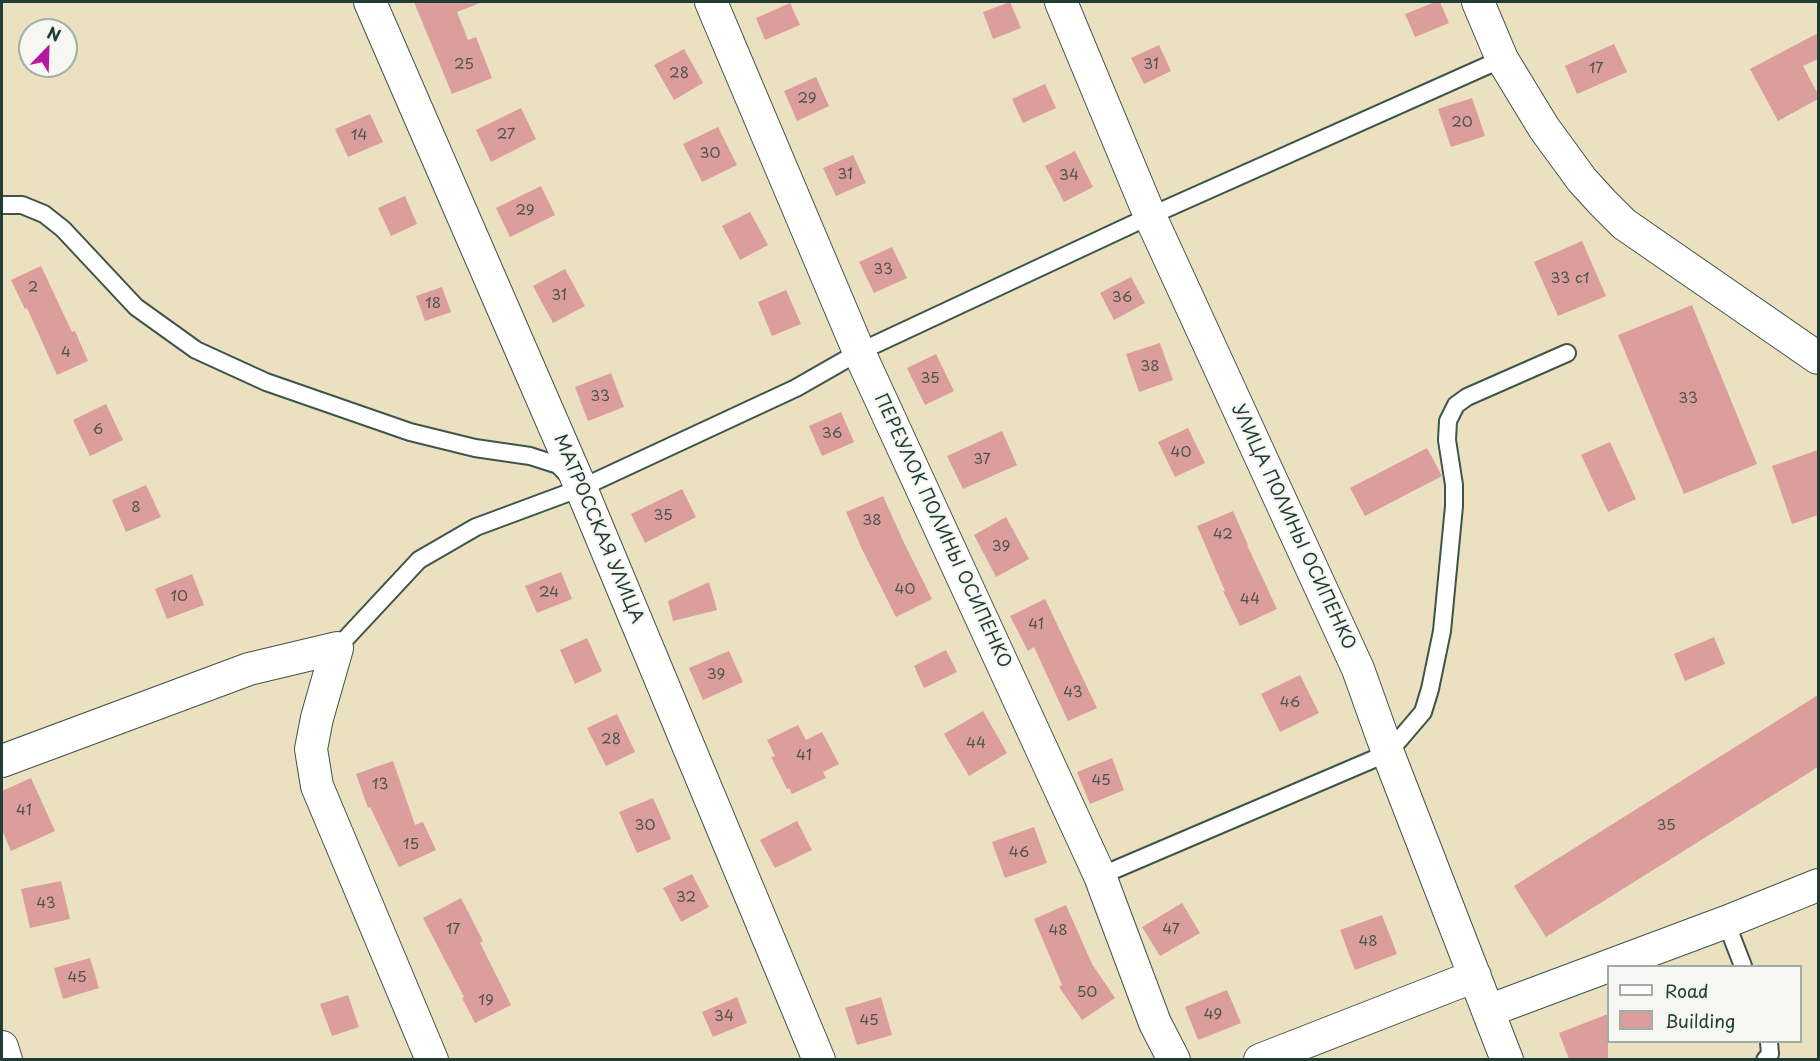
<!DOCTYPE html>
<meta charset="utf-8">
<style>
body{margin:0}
#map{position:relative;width:1820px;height:1061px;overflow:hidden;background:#ebe0bf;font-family:"Playpen Sans",sans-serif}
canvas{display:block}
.frame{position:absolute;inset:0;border:3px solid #1f3d34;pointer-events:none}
.legend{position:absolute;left:1607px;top:965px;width:195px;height:78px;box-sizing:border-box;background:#f6f6f2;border:2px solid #a0aca6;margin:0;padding:8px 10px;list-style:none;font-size:18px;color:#1f3d34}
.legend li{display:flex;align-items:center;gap:12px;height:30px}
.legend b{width:30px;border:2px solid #a0aca6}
.north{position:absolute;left:18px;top:18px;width:60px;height:60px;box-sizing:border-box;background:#f6f6f2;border:2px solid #a0aca6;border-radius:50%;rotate:23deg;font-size:16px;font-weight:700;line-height:24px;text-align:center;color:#1f3d34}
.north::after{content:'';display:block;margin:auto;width:21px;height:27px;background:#b5179e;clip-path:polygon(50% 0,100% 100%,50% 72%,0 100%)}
</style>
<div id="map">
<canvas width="1820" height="1061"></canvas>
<div class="frame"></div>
<ul class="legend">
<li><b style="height:8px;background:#fff"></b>Road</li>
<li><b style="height:16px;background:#dc9e9d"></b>Building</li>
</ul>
<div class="north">N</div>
</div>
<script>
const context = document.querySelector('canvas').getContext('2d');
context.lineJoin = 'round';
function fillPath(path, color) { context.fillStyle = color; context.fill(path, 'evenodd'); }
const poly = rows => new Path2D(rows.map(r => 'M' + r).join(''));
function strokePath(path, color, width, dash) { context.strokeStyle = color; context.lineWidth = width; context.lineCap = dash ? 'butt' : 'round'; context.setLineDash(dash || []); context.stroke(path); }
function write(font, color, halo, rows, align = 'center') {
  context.font = font + ' "Playpen Sans",sans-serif'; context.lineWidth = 4.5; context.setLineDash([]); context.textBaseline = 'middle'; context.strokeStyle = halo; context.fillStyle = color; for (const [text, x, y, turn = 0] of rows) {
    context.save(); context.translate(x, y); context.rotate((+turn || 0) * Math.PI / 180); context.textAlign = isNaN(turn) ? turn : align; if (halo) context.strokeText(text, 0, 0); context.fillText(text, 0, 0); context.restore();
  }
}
fillPath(poly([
 [414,2,482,2,457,12,468,40,476,37,492,78,452,94],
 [1010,2,1021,28,993,39,983,12],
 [1435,2,1440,2,1449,23,1415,37,1405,14],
 [790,3,800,25,765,40,756,18],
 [1818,33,1818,59,1803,66,1818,94,1818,99,1778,121,1750,69],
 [1614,44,1627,72,1577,94,1565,66],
 [1159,45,1171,71,1144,84,1131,58],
 [684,49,703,83,674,100,654,65],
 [816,77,829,106,797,121,784,91],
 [1045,84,1056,108,1023,123,1012,99],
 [1472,98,1485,136,1451,147,1438,109],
 [521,108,536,139,491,162,476,130],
 [370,114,383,142,348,157,335,129],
 [718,127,737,165,702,182,683,144],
 [1075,151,1093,187,1064,202,1045,166],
 [853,155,866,183,836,196,823,168],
 [541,186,555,215,510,237,496,208],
 [405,196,417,224,391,236,378,208],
 [750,212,768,245,740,260,722,226],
 [1582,241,1606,296,1558,316,1534,262],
 [892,247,907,278,874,293,859,262],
 [41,266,72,332,75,331,88,361,57,375,27,308,25,309,11,280],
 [565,269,585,306,553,323,533,286],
 [1131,277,1145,303,1114,320,1100,293],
 [442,287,451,312,425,321,416,296],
 [786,290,801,324,772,336,758,302],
 [1692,305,1757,464,1684,494,1618,335],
 [1160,343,1173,380,1139,392,1126,354],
 [936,354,954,391,925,405,907,368],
 [611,373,624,407,588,421,575,387],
 [106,404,123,440,90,456,73,420],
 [841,412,854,442,822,456,809,426],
 [1188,428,1205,463,1175,477,1158,442],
 [1002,431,1017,465,963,489,947,456],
 [1610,442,1636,499,1608,512,1581,455],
 [1427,448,1442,476,1365,516,1350,488],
 [1818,450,1818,515,1792,524,1772,466],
 [146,485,161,517,126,532,112,500],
 [682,489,696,517,645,543,631,514],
 [883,496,905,545,932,599,896,617,862,549,846,512],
 [1233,511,1248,545,1247,545,1277,609,1240,626,1223,591,1225,591,1197,526],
 [1006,517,1029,559,996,577,974,535],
 [561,572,572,599,537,613,525,586],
 [192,574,204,605,167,619,155,589],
 [709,582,717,610,673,621,668,601],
 [1045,599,1097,708,1068,721,1034,647,1028,651,1010,616],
 [1714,637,1725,664,1685,681,1674,654],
 [587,638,602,671,575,684,560,650],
 [946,650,957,672,924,688,914,666],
 [729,651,743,682,703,700,689,668],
 [1300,675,1319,713,1280,732,1261,694],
 [1818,695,1818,767,1546,937,1514,886],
 [983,711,1007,753,969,776,944,734],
 [617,714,635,752,606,766,587,728],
 [798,725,806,740,822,732,839,764,823,772,826,778,792,794,789,788,787,789,771,757,775,756,767,740],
 [1112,758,1124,790,1090,804,1077,772],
 [393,761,415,825,423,822,436,850,399,867,370,807,368,808,356,774],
 [31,778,55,831,11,851,2,830,2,791],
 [653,798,671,839,637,853,619,812],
 [797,821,812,850,775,868,760,840],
 [1034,827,1047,863,1005,878,992,842],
 [692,874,709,907,681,922,663,888],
 [61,881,70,919,30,928,21,889],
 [461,898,483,941,480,943,511,1005,475,1023,462,998,464,997,423,918],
 [1182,903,1200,933,1160,956,1142,927],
 [1066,905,1092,964,1115,998,1082,1020,1059,987,1062,985,1034,919],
 [1382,915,1397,954,1355,970,1340,930],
 [90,958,99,988,63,999,54,968],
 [1227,990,1241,1023,1198,1040,1185,1007],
 [348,995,359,1027,332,1036,320,1004],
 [737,997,747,1023,713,1037,702,1012],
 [881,997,892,1035,857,1045,845,1008],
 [1608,1014,1608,1059,1569,1059,1559,1033]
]), '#dc9e9d');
const lane = poly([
 [2,205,22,205,44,214,63,229,136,307,196,350,266,382,410,432,475,448,530,456,558,465,581,488,796,388,859,352,1150,216,1502,59],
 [337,648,419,560,476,527,581,488],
 [1100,876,1388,753,1423,712,1430,689,1442,631,1454,506,1454,485,1447,440,1448,421,1456,405,1467,397,1567,353],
 [1726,922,1743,966],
 [1765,1060,1770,1054,1769,1042]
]);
const street = poly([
 [370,2,581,488,819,1060],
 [711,2,859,352,1100,876,1155,1023,1174,1060],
 [1061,2,1150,216,1358,669,1388,753,1507,1060],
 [1478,2,1502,59,1544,128,1582,180,1603,203,1624,224,1818,358],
 [2,761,249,669,337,648,317,718,311,749,317,786,432,1060],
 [1488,1011,1726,922,1818,885],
 [2,1047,6,1060],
 [1260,1060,1475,976]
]);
strokePath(lane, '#3e5549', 20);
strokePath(street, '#3e5549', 34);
strokePath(lane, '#fff', 16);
strokePath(street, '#fff', 32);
write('15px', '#4e554e', null, [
 ["25",464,65],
 ["31",1151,65],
 ["17",1596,69],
 ["28",679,74],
 ["29",807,99],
 ["20",1462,123],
 ["27",506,135],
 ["14",359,136],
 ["30",710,154],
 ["31",845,175],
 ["34",1069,176],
 ["29",525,211],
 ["33",883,270],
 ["33 с1",1570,279],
 ["2",33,288],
 ["31",559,296],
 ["36",1122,298],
 ["18",433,304],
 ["4",66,353],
 ["38",1150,367],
 ["35",930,379],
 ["33",600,397],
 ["33",1688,399],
 ["6",98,430],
 ["36",832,434],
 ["40",1181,453],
 ["37",982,460],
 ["8",136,508],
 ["35",663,516],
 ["38",872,521],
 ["42",1223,535],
 ["39",1001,547],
 ["40",905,590],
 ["24",549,593],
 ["10",179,597],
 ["44",1250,600],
 ["41",1036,625],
 ["39",716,675],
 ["43",1073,693],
 ["46",1290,703],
 ["28",611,740],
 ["44",976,744],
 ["41",804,756],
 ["45",1101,781],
 ["13",380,785],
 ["41",24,811],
 ["30",645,826],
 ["35",1666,826],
 ["15",411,845],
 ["46",1019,853],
 ["32",686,898],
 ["43",46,904],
 ["17",453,930],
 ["47",1171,930],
 ["48",1058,931],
 ["48",1368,942],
 ["45",77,978],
 ["50",1087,993],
 ["19",486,1001],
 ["49",1213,1015],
 ["34",724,1017],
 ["45",869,1021]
]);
write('18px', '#1f3d34', '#f6f6f2', [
 ["УЛИЦА ПОЛИНЫ ОСИПЕНКО",1293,527,65],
 ["МАТРОССКАЯ УЛИЦА",598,529,67],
 ["ПЕРЕУЛОК ПОЛИНЫ ОСИПЕНКО",942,531,65]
]);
</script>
